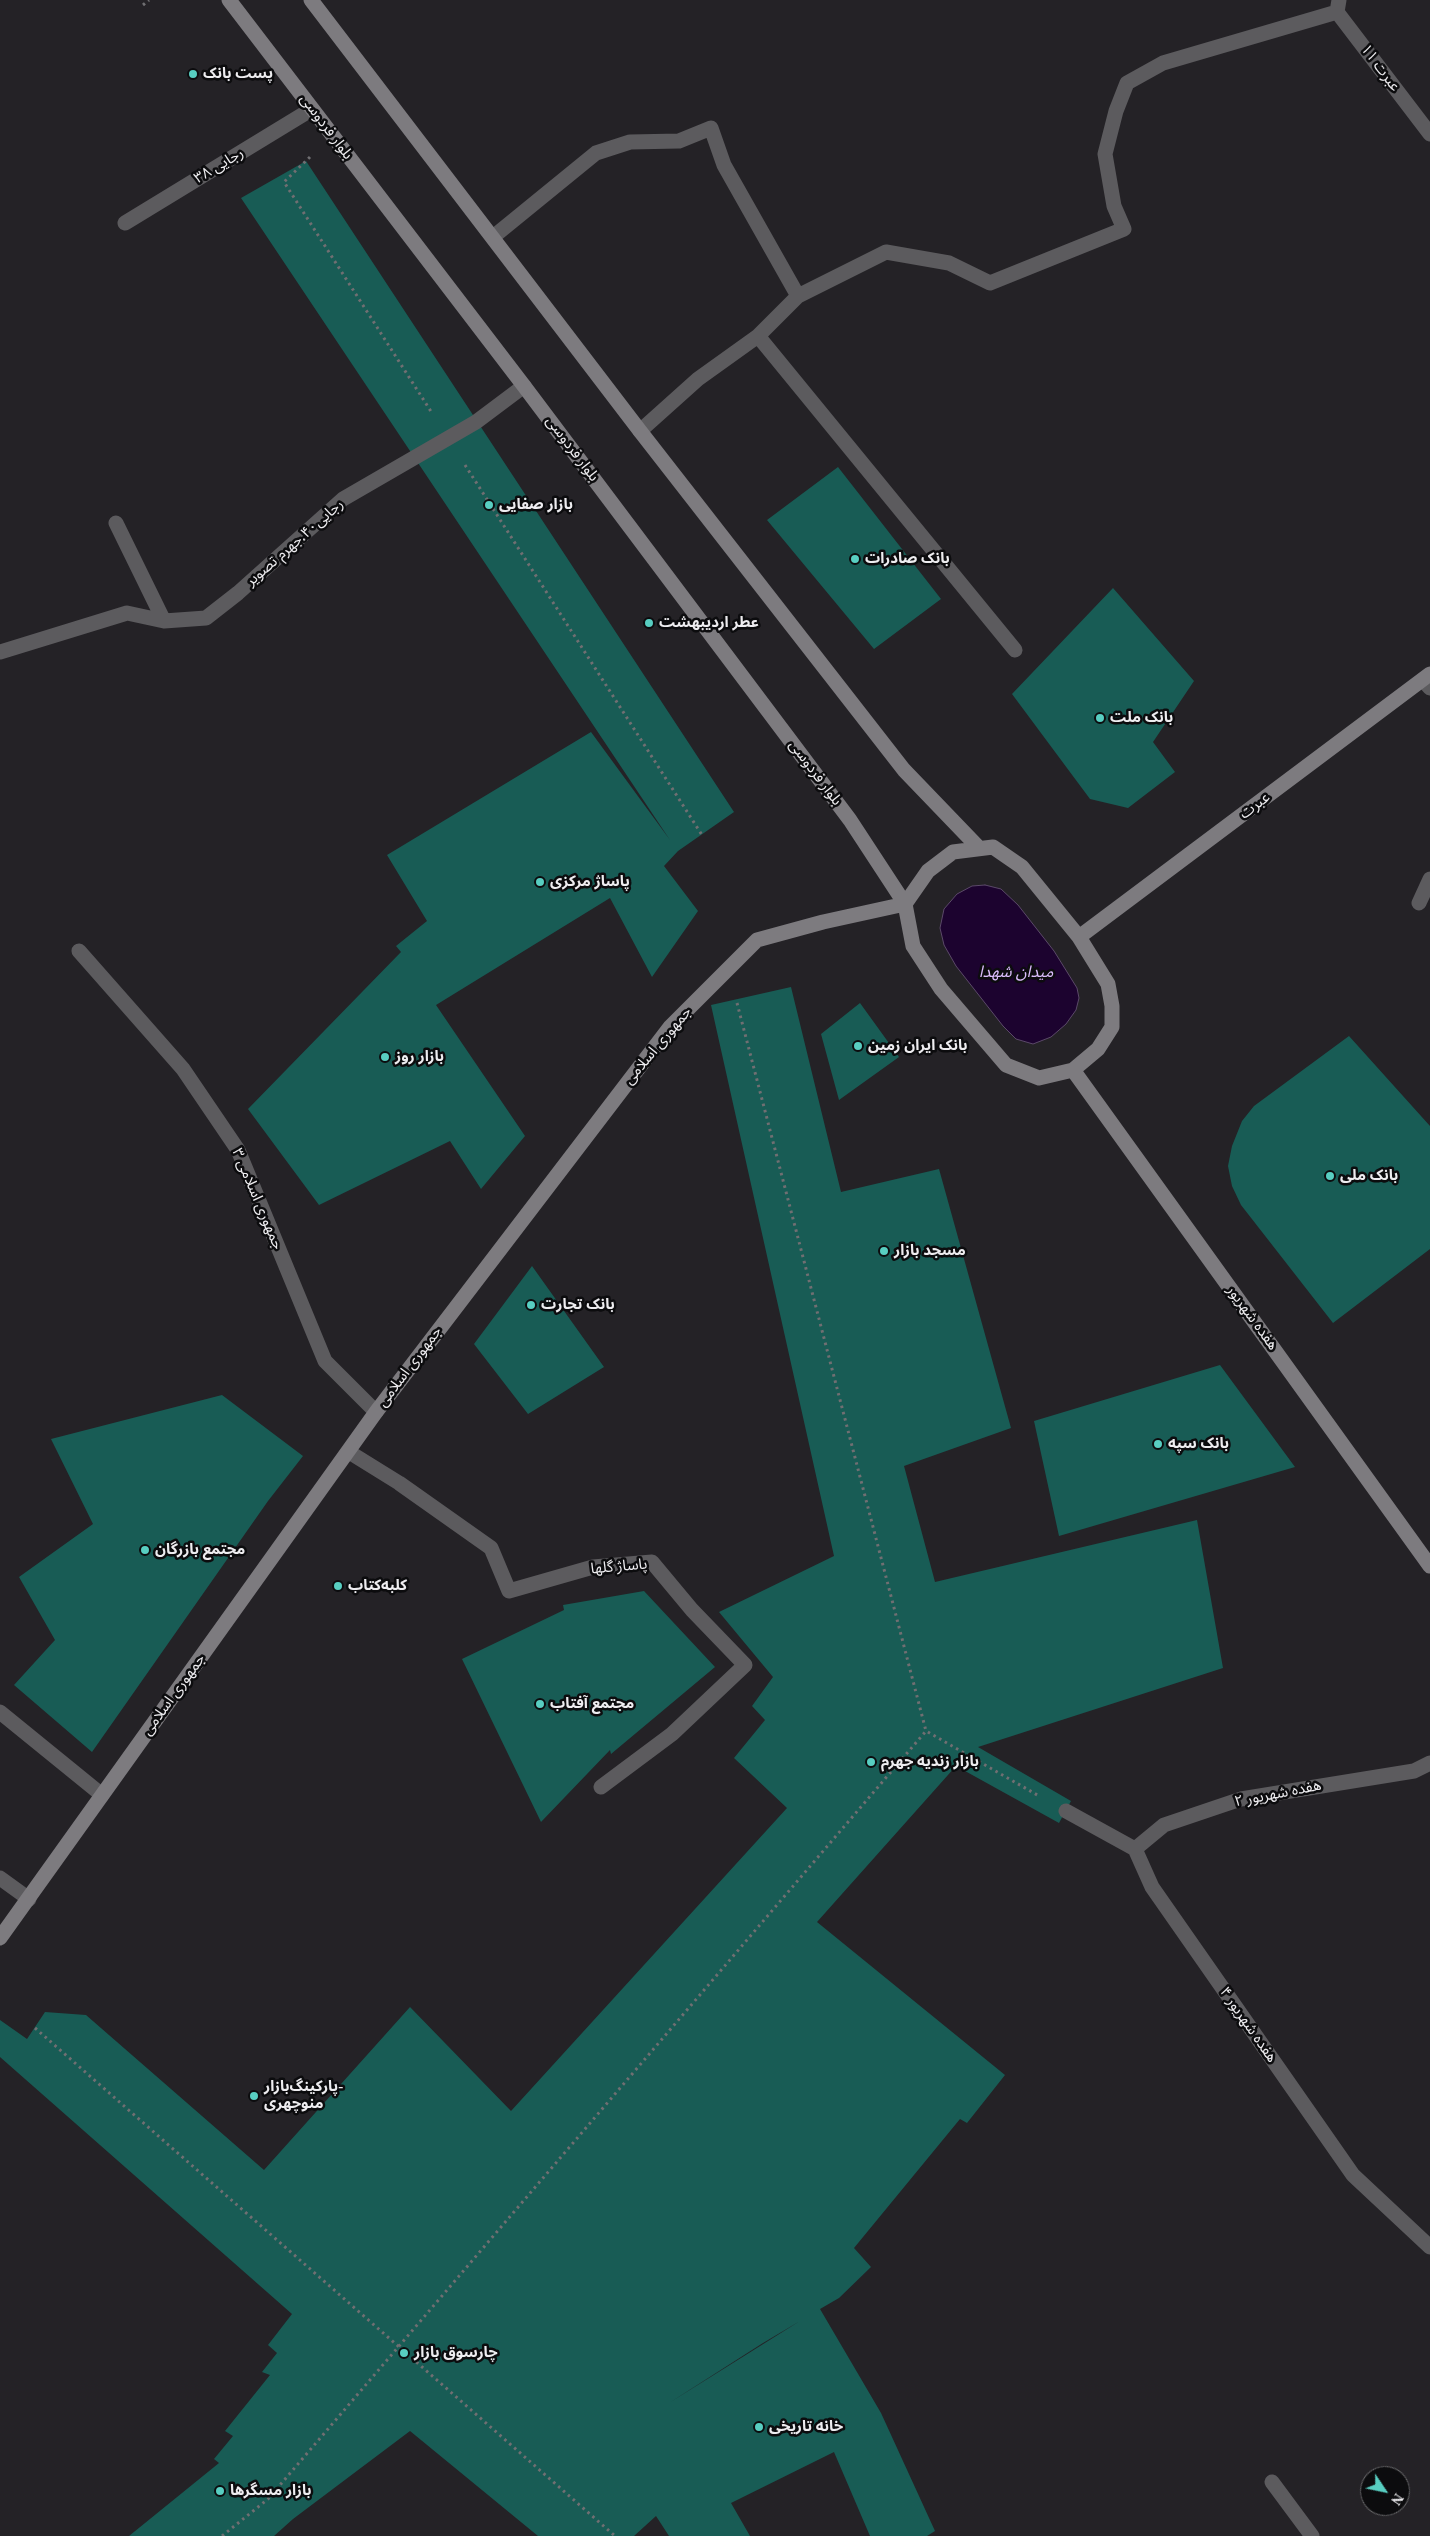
<!DOCTYPE html>
<meta charset="utf-8">
<style>
body{margin:0}
#map{position:relative;width:1430px;height:2536px;overflow:hidden;background:#242226;font-family:"Times New Roman",serif}
canvas{display:block}
.north{position:absolute;left:1360px;top:2466px;width:50px;height:50px;box-sizing:border-box;background:#0c0c0e;border:1px solid #666668;border-radius:50%;rotate:124deg;font-size:14px;font-weight:700;line-height:20px;text-align:center;color:#eeedf0}
.north::after{content:'';display:block;margin:auto;width:18px;height:22px;background:#58cec1;clip-path:polygon(50% 0,100% 100%,50% 72%,0 100%)}
</style>
<div id="map">
<canvas width="1430" height="2536"></canvas>
<div class="north">N</div>
</div>
<script>
const context = document.querySelector('canvas').getContext('2d');
context.lineJoin = 'round';
function fillPath(path, color) { context.fillStyle = color; context.fill(path, 'evenodd'); }
const poly = rows => new Path2D(rows.map(r => 'M' + r).join(''));
function strokePath(path, color, width, dash) { context.strokeStyle = color; context.lineWidth = width; context.lineCap = dash ? 'butt' : 'round'; context.setLineDash(dash || []); context.stroke(path); }
function write(font, color, halo, rows, align = 'center') {
  context.font = font + ' "Times New Roman","Noto Sans Arabic",serif'; context.lineWidth = 5; context.setLineDash([]); context.textBaseline = 'middle'; context.strokeStyle = halo; context.fillStyle = color; for (const [text, x, y, turn = 0] of rows) {
    context.save(); context.translate(x, y); context.rotate((+turn || 0) * Math.PI / 180); context.textAlign = isNaN(turn) ? turn : align; if (halo) context.strokeText(text, 0, 0); context.fillText(text, 0, 0); context.restore();
  }
}
const water = poly([
 [985,885,1001,889,1018,905,1054,951,1077,988,1079,998,1076,1010,1066,1024,1051,1037,1033,1044,1016,1039,1003,1026,956,966,944,945,940,928,944,909,957,894,972,886,985,885]
]);
fillPath(water, '#1c032f');
strokePath(water, '#5b4969', 1);
fillPath(poly([
 [306,161,734,812,678,851,664,866,698,911,652,977,610,898,436,1005,525,1136,481,1189,450,1141,319,1205,248,1109,401,952,396,946,427,921,387,855,591,732,670,840,241,198],
 [838,467,941,599,874,649,767,520],
 [1113,588,1194,681,1153,742,1175,772,1128,808,1090,799,1012,694],
 [791,987,841,1192,939,1169,1011,1428,904,1466,935,1582,1197,1520,1223,1668,978,1747,1071,1801,1059,1823,956,1766,817,1922,1005,2075,967,2123,960,2119,854,2248,871,2267,839,2298,820,2309,881,2413,935,2531,927,2536,870,2536,834,2452,731,2503,750,2536,669,2536,656,2516,634,2536,538,2536,410,2431,293,2519,274,2536,129,2536,219,2463,214,2459,233,2436,225,2431,270,2375,262,2372,277,2353,268,2345,292,2314,0,2057,0,2020,27,2039,45,2012,86,2015,264,2170,410,2007,511,2111,787,1808,734,1758,765,1720,752,1706,773,1677,719,1612,834,1556,711,1005],
 [800,2321,669,2403,763,2343],
 [860,1003,899,1057,839,1100,821,1034],
 [1349,1036,1430,1126,1430,1249,1333,1323,1241,1205,1232,1186,1228,1166,1232,1146,1242,1121,1254,1106],
 [532,1266,604,1367,528,1414,474,1344],
 [1220,1365,1295,1467,1059,1536,1034,1421],
 [222,1395,303,1456,268,1501,92,1752,14,1685,55,1640,19,1577,93,1524,51,1439],
 [644,1591,715,1667,611,1754,610,1750,541,1822,462,1659,564,1610,563,1605]
]), '#185c55');
strokePath(poly([
 [143,5,149,0],
 [310,157,284,182,432,413],
 [465,465,702,835],
 [737,1003,926,1731],
 [35,2028,615,2536],
 [222,2536,268,2499,926,1731,1039,1796]
]), '#706f72', 3, [2.5, 4]);
strokePath(poly([
 [0,1878,29,1899]
]), '#5c5b5e', 15);
strokePath(poly([
 [1339,0,1337,12,1430,134],
 [125,223,312,109],
 [493,237,596,153,630,142,679,141,711,128,724,165,798,296],
 [758,336,1015,650],
 [640,431,698,379,758,336,798,296,886,252,949,263,990,283,1124,229,1114,206,1105,154,1116,111,1127,83,1163,63,1337,12],
 [116,523,164,621],
 [0,652,127,613,164,621,206,618,238,593,343,499,476,422,524,386],
 [1423,680,1430,688],
 [1419,903,1430,879],
 [79,951,183,1069,238,1150,325,1361,376,1412],
 [349,1452,399,1483,491,1548,509,1591,593,1567,652,1562,692,1610,745,1665,672,1734,601,1787],
 [0,1712,102,1795],
 [1066,1811,1135,1849,1152,1887,1353,2175,1430,2247],
 [1135,1849,1164,1825,1241,1799,1414,1771,1430,1763],
 [1272,2482,1312,2536]
]), '#5c5b5e', 15);
strokePath(poly([
 [229,0,524,386,850,820,905,904,913,946,941,989,1006,1065,1039,1078,1073,1070,1098,1049,1112,1027,1112,1006,1108,984,1079,937,1022,867,993,847,953,852,928,871,905,904],
 [311,0,640,431,904,770,979,848],
 [1079,937,1430,674],
 [1073,1070,1430,1566],
 [0,1938,376,1412,670,1027,757,940,823,922,905,904]
]), '#7d7b7f', 15);
for (const [x, y, r, color] of [
 [193,74,5,"#58cec1"],
 [489,505,5,"#58cec1"],
 [855,559,5,"#58cec1"],
 [649,623,5,"#58cec1"],
 [1100,718,5,"#58cec1"],
 [540,882,5,"#58cec1"],
 [858,1046,5,"#58cec1"],
 [385,1057,5,"#58cec1"],
 [1330,1176,5,"#58cec1"],
 [884,1251,5,"#58cec1"],
 [531,1305,5,"#58cec1"],
 [1158,1444,5,"#58cec1"],
 [145,1550,5,"#58cec1"],
 [338,1586,5,"#58cec1"],
 [540,1704,5,"#58cec1"],
 [871,1762,5,"#58cec1"],
 [254,2096,5,"#58cec1"],
 [404,2353,5,"#58cec1"],
 [759,2427,5,"#58cec1"],
 [220,2491,5,"#58cec1"]
]) { const dot = new Path2D(); dot.arc(x, y, r, 0, 2 * Math.PI); context.fillStyle = color; context.fill(dot); strokePath(dot, '#0c0c0e', 2); }
write('15px', '#eeedf0', '#0c0c0e', [
 ["عبرت ۱۱",1380,68,53],
 ["بلوار فردوسی",326,127,53],
 ["رجایی ۳۸",219,166,-31],
 ["بلوار فردوسی",572,449,53],
 ["رجایی۴۰.جهرم تصویر",295,543,-41],
 ["بلوار فردوسی",815,773,53],
 ["عبرت",1255,806,-37],
 ["جمهوری اسلامی",658,1046,-50],
 ["جمهوری اسلامی ۳",257,1199,67],
 ["هفده شهریور",1252,1318,54],
 ["جمهوری اسلامی",410,1367,-53],
 ["پاساژ گلها",619,1567,-5],
 ["جمهوری اسلامی",174,1695,-54],
 ["هفده شهریور ۲",1278,1794,-11],
 ["هفده شهریور ۴",1248,2025,55]
]);
write('bold 15px', '#eeedf0', '#0c0c0e', [
 ["پست بانک",203,74],
 ["بازار صفایی",499,505],
 ["بانک صادرات",865,559],
 ["عطر اردیبهشت",659,623],
 ["بانک ملت",1110,718],
 ["پاساژ مرکزی",550,882],
 ["بانک ایران زمین",868,1046],
 ["بازار روز",395,1057],
 ["بانک ملی",1340,1176],
 ["مسجد بازار",894,1251],
 ["بانک تجارت",541,1305],
 ["بانک سپه",1168,1444],
 ["مجتمع بازرگان",155,1550],
 ["کلبه‌کتاب",348,1586],
 ["مجتمع آفتاب",550,1704],
 ["بازار زندیه جهرم",881,1762],
 ["پارکینگ‌بازار-",264,2087],
 ["منوچهری",264,2104],
 ["چارسوق بازار",414,2353],
 ["خانه تاریخی",769,2427],
 ["بازار مسگرها",230,2491]
], 'left');
write('italic 16px', '#dbbdfc', '#0c0c0e', [
 ["میدان شهدا",1016,973]
]);
</script>
